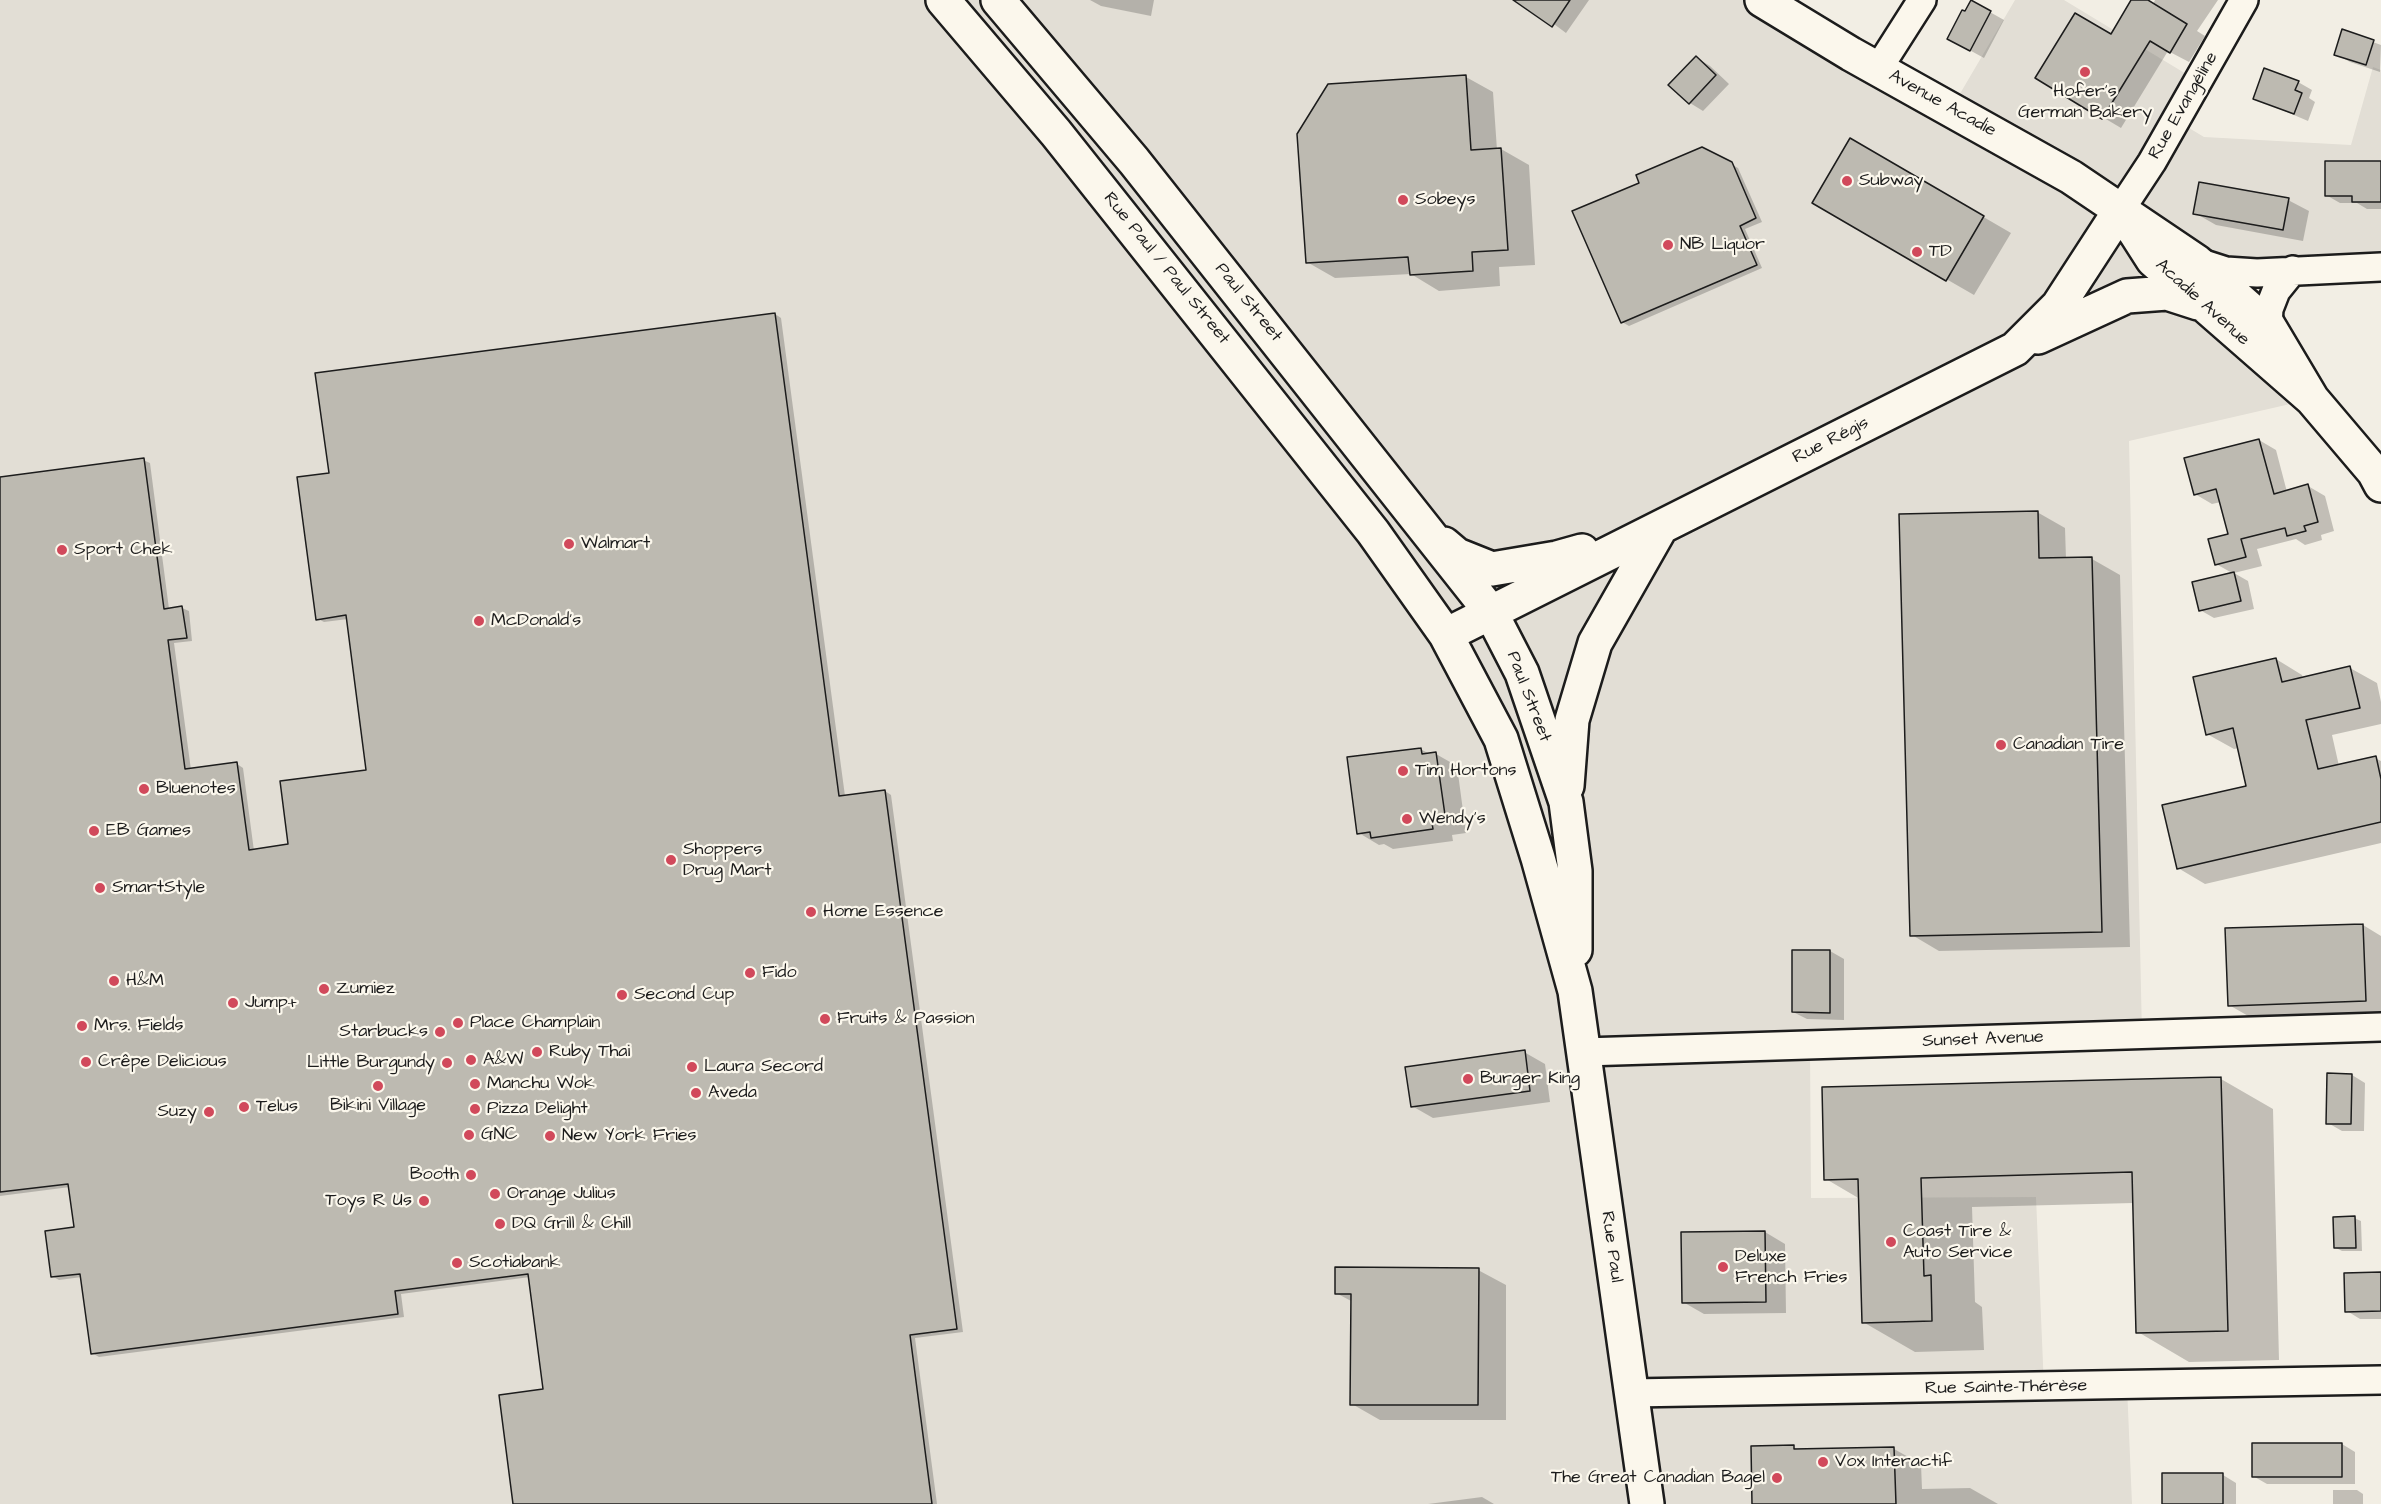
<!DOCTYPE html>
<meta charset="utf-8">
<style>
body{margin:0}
canvas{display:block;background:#f2eee4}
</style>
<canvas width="2381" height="1504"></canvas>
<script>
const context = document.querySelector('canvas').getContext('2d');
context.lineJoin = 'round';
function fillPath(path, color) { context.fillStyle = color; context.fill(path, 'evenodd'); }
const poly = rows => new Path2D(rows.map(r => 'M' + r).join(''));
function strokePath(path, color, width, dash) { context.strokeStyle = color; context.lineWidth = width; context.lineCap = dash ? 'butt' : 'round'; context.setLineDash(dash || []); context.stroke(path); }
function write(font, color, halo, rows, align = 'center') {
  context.font = font + ' "Architects Daughter",sans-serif'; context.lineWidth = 4.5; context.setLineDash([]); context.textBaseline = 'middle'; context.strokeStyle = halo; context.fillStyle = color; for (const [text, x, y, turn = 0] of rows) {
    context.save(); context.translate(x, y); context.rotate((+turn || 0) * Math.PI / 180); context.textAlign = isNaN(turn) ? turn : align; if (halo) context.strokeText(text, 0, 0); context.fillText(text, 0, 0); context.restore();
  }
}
fillPath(poly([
 [0,0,1764,0,1951,109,2015,0,2064,0,2206,86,2184,125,2204,137,2351,145,2373,67,2381,70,2381,267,2293,270,2269,309,2312,399,2129,441,2142,1035,1810,1046,1811,1198,2036,1197,2044,1388,2127,1386,2132,1504,0,1504]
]), '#e2ded5');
fillPath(poly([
 [1090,0,1154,0,1151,16,1101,6],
 [1522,0,1589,0,1566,33],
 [2133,0,2146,0,2153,4,2155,0,2218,0,2197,31,2205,36,2189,62,2168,51,2121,128,2037,78,2111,36],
 [1972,2,2004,20,1984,58,1962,46],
 [2343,31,2381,45,2380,72,2350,62,2336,54],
 [1697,58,1710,66,1729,84,1703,111,1690,103],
 [1466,77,1493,92,1497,150,1501,149,1529,165,1535,265,1499,267,1500,286,1439,291,1411,274,1335,278,1307,262],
 [2298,82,2312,90,2309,98,2315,102,2308,121,2254,98],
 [1851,140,2011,233,1974,295,1814,203],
 [1702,148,1738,168,1762,222,1745,229,1762,268,1629,326,1622,322,1641,183],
 [2381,162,2381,209,2367,209,2357,203,2340,203,2326,195],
 [2288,200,2309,211,2303,241,2216,225,2195,213],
 [775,314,781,318,845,796,885,791,891,795,963,1332,915,1338,937,1504,515,1504,545,1390,530,1277,401,1294,404,1317,99,1357,92,1353,82,1277,59,1280,52,1276,75,1228,70,1187,0,1196,0,478,143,460,150,463,169,609,182,608,189,611,192,641,174,643,191,770,237,764,243,768,254,851,290,846,368,771,348,619,324,622,318,619,330,475],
 [2259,440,2276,450,2287,492,2308,486,2325,496,2334,531,2321,535,2322,540,2305,545,2296,539,2257,549,2262,566,2234,573,2248,581,2254,609,2214,618,2200,610,2234,574,2216,564,2230,535,2221,502,2212,504,2195,494],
 [2037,512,2065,528,2066,559,2092,559,2120,575,2130,947,1939,951,1912,935],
 [2276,659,2302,675,2303,679,2350,668,2377,683,2381,702,2381,724,2332,735,2339,766,2375,758,2381,761,2381,843,2205,884,2178,868,2248,787,2239,748,2234,749,2207,734],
 [1420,749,1430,754,1436,754,1457,766,1466,833,1452,835,1453,841,1393,849,1384,844,1379,845,1359,833],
 [2363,925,2381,936,2381,1017,2257,1021,2229,1005],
 [1830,951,1844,959,1844,1020,1807,1019,1793,1012],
 [1524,1052,1545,1064,1550,1102,1433,1118,1412,1106],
 [2352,1075,2365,1083,2364,1131,2342,1131,2328,1123],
 [2221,1079,2273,1109,2279,1360,2189,1362,2138,1332,2134,1203,1972,1207,1975,1302,1982,1307,1984,1350,1915,1352,1863,1322,1860,1199,1826,1179],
 [2354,1218,2361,1221,2362,1251,2342,1251,2336,1248],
 [1765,1232,1785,1244,1786,1313,1704,1314,1683,1302],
 [1478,1270,1506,1285,1506,1420,1380,1420,1352,1404,1353,1302,1336,1293],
 [2381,1274,2381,1319,2360,1319,2347,1311],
 [2342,1444,2355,1452,2355,1484,2267,1484,2253,1476],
 [1793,1447,1799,1450,1894,1449,1921,1464,1922,1489,1970,1488,1998,1504,1754,1504],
 [2223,1475,2236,1483,2236,1504,2163,1504],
 [2333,1490,2357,1490,2363,1494,2363,1504,2333,1504],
 [1482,1497,1494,1504,1428,1504]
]), '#0003');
const building = poly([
 [1513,0,1570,0,1552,27,1513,0],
 [1971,0,1991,11,1970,51,1947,39,1962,10,1965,11,1971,0],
 [2131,0,2148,0,2187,24,2170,53,2150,41,2102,119,2035,78,2075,13,2111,34,2131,0],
 [2342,29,2374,40,2366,65,2334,55,2342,29],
 [1696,56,1716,75,1689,104,1668,85,1696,56],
 [2264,68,2299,81,2295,90,2302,93,2294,114,2253,99,2264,68],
 [1466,75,1471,150,1501,148,1508,250,1472,252,1473,271,1410,275,1408,257,1306,263,1297,134,1328,84,1466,75],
 [1850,138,1984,216,1946,281,1812,203,1850,138],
 [1702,147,1732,162,1756,218,1740,226,1757,265,1621,323,1572,211,1639,183,1636,175,1702,147],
 [2325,161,2381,161,2381,202,2352,202,2352,196,2325,196,2325,161],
 [2199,182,2289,198,2283,230,2193,214,2199,182],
 [775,313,839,796,885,790,957,1329,910,1335,932,1504,513,1504,499,1395,543,1389,528,1274,395,1291,398,1314,91,1354,80,1274,51,1277,45,1231,74,1227,68,1184,0,1192,0,477,144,458,164,609,182,606,187,638,168,640,185,769,237,762,249,850,288,844,280,781,366,770,346,615,316,620,297,477,329,473,315,373,775,313],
 [2259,439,2274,494,2308,484,2318,522,2304,526,2306,531,2287,536,2285,528,2241,539,2246,557,2215,565,2208,539,2228,534,2216,489,2194,495,2184,458,2259,439],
 [2038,511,2039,558,2092,557,2102,932,1910,936,1899,514,2038,511],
 [2234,572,2241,601,2199,611,2192,582,2234,572],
 [2276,658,2282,682,2350,666,2360,708,2306,720,2318,769,2376,756,2381,779,2381,822,2177,869,2162,805,2246,786,2233,728,2206,735,2193,677,2276,658],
 [1421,748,1422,754,1436,752,1446,822,1432,823,1433,829,1371,838,1370,832,1357,834,1347,757,1421,748],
 [2363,924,2366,1001,2228,1006,2225,928,2363,924],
 [1792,950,1830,950,1830,1013,1792,1012,1792,950],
 [1525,1050,1530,1091,1411,1107,1405,1067,1525,1050],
 [2327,1073,2352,1074,2351,1124,2326,1124,2327,1073],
 [2221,1077,2228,1331,2136,1333,2132,1172,1921,1178,1924,1276,1931,1275,1932,1321,1862,1323,1858,1179,1824,1180,1822,1087,2221,1077],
 [2355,1216,2356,1248,2334,1248,2333,1217,2355,1216],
 [1765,1231,1766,1302,1682,1303,1681,1232,1765,1231],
 [1335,1267,1479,1268,1478,1405,1350,1405,1351,1294,1335,1294,1335,1267],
 [2381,1272,2381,1311,2345,1312,2344,1273,2381,1272],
 [2252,1443,2342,1443,2342,1477,2252,1477,2252,1443],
 [1794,1445,1794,1449,1894,1447,1896,1504,1752,1504,1751,1446,1794,1445],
 [2162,1473,2223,1473,2223,1504,2162,1504,2162,1473]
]);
fillPath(building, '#bdbab1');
strokePath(building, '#1c1c1c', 1.5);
const street = poly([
 [1878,69,1922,0],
 [2121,209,2152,162,2244,0],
 [2198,262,2226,271,2257,273,2381,267],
 [2268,325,2269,309,2276,291,2293,270],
 [1584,1052,2381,1027],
 [1631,1393,2381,1380]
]);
const secondary = poly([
 [943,0,1056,133,1373,532,1446,635,1501,739,1538,858,1575,991,1647,1504],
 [998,0,1134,161,1490,611,1522,673,1566,802,1575,871,1575,950],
 [1762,0,1851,54,2071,177,2197,262,2268,325,2312,399],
 [2128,221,2153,260,2312,399,2374,472,2381,485],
 [2038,337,2127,296,2167,293,2198,303],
 [1444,544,1457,555,1492,569,1557,558,1582,551],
 [1446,635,2015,349,2058,306,2121,209],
 [1567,786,1572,720,1595,643,1661,527]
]);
strokePath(street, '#1c1c1c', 32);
strokePath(secondary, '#1c1c1c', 38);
strokePath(street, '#fbf7ec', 27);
strokePath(secondary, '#fbf7ec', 33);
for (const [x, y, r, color] of [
 [2085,72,6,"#d1495b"],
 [1847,181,6,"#d1495b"],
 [1403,200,6,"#d1495b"],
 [1668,245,6,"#d1495b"],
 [1917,252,6,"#d1495b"],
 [569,544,6,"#d1495b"],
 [62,550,6,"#d1495b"],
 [479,621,6,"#d1495b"],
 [2001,745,6,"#d1495b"],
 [1403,771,6,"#d1495b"],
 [144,789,6,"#d1495b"],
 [1407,819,6,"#d1495b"],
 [94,831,6,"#d1495b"],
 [671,860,6,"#d1495b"],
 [100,888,6,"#d1495b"],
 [811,912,6,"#d1495b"],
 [750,973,6,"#d1495b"],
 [114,981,6,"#d1495b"],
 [324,989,6,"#d1495b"],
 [622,995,6,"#d1495b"],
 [233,1003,6,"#d1495b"],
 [825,1019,6,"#d1495b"],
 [458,1023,6,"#d1495b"],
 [82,1026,6,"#d1495b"],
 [440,1032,6,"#d1495b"],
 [537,1052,6,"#d1495b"],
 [471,1060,6,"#d1495b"],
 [86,1062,6,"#d1495b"],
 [447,1063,6,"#d1495b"],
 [692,1067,6,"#d1495b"],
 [1468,1079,6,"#d1495b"],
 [475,1084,6,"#d1495b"],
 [378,1086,6,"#d1495b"],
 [696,1093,6,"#d1495b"],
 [244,1107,6,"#d1495b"],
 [475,1109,6,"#d1495b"],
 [209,1112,6,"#d1495b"],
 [469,1135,6,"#d1495b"],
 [550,1136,6,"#d1495b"],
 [471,1175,6,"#d1495b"],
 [495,1194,6,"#d1495b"],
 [424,1201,6,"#d1495b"],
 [500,1224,6,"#d1495b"],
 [1891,1242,6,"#d1495b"],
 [457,1263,6,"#d1495b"],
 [1723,1267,6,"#d1495b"],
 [1823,1462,6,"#d1495b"],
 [1777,1478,6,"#d1495b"]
]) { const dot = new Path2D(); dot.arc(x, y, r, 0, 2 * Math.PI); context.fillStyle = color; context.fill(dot); strokePath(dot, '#fbf7ec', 2); }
write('18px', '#1c1c1c', '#fbf7ec', [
 ["Hofer's",2085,92,"center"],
 ["German Bakery",2085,113,"center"],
 ["Subway",1859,181],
 ["Sobeys",1415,200],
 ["NB Liquor",1680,245],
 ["TD",1929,252],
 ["Walmart",581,544],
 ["Sport Chek",74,550],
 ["McDonald's",491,621],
 ["Canadian Tire",2013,745],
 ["Tim Hortons",1415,771],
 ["Bluenotes",156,789],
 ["Wendy's",1419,819],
 ["EB Games",106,831],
 ["Shoppers",683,850],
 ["Drug Mart",683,871],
 ["SmartStyle",112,888],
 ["Home Essence",823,912],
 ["Fido",762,973],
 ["H&M",126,981],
 ["Zumiez",336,989],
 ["Second Cup",634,995],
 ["Jump+",245,1003],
 ["Fruits & Passion",837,1019],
 ["Place Champlain",470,1023],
 ["Mrs. Fields",94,1026],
 ["Starbucks",428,1032,"right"],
 ["Ruby Thai",549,1052],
 ["A&W",483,1060],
 ["Crêpe Delicious",98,1062],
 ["Little Burgundy",435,1063,"right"],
 ["Laura Secord",704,1067],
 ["Burger King",1480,1079],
 ["Manchu Wok",487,1084],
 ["Aveda",708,1093],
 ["Bikini Village",378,1106,"center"],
 ["Telus",256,1107],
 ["Pizza Delight",487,1109],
 ["Suzy",197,1112,"right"],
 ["GNC",481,1135],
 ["New York Fries",562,1136],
 ["Booth",459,1175,"right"],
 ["Orange Julius",507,1194],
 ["Toys R Us",412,1201,"right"],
 ["DQ Grill & Chill",512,1224],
 ["Coast Tire &",1903,1232],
 ["Auto Service",1903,1253],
 ["Deluxe",1735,1257],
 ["French Fries",1735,1278],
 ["Scotiabank",469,1263],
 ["Vox Interactif",1835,1462],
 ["The Great Canadian Bagel",1765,1478,"right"]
], 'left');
write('18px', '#1c1c1c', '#fbf7ec', [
 ["Avenue Acadie",1942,104,29],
 ["Rue Evangéline",2184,106,-60],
 ["Rue Paul / Paul Street",1166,269,51],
 ["Paul Street",1248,303,51],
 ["Acadie Avenue",2202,303,42],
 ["Rue Régis",1831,441,-27],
 ["Paul Street",1528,697,69],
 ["Sunset Avenue",1983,1040,-2],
 ["Rue Paul",1611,1247,82],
 ["Rue Sainte-Thérèse",2006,1388,-1]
]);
</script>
